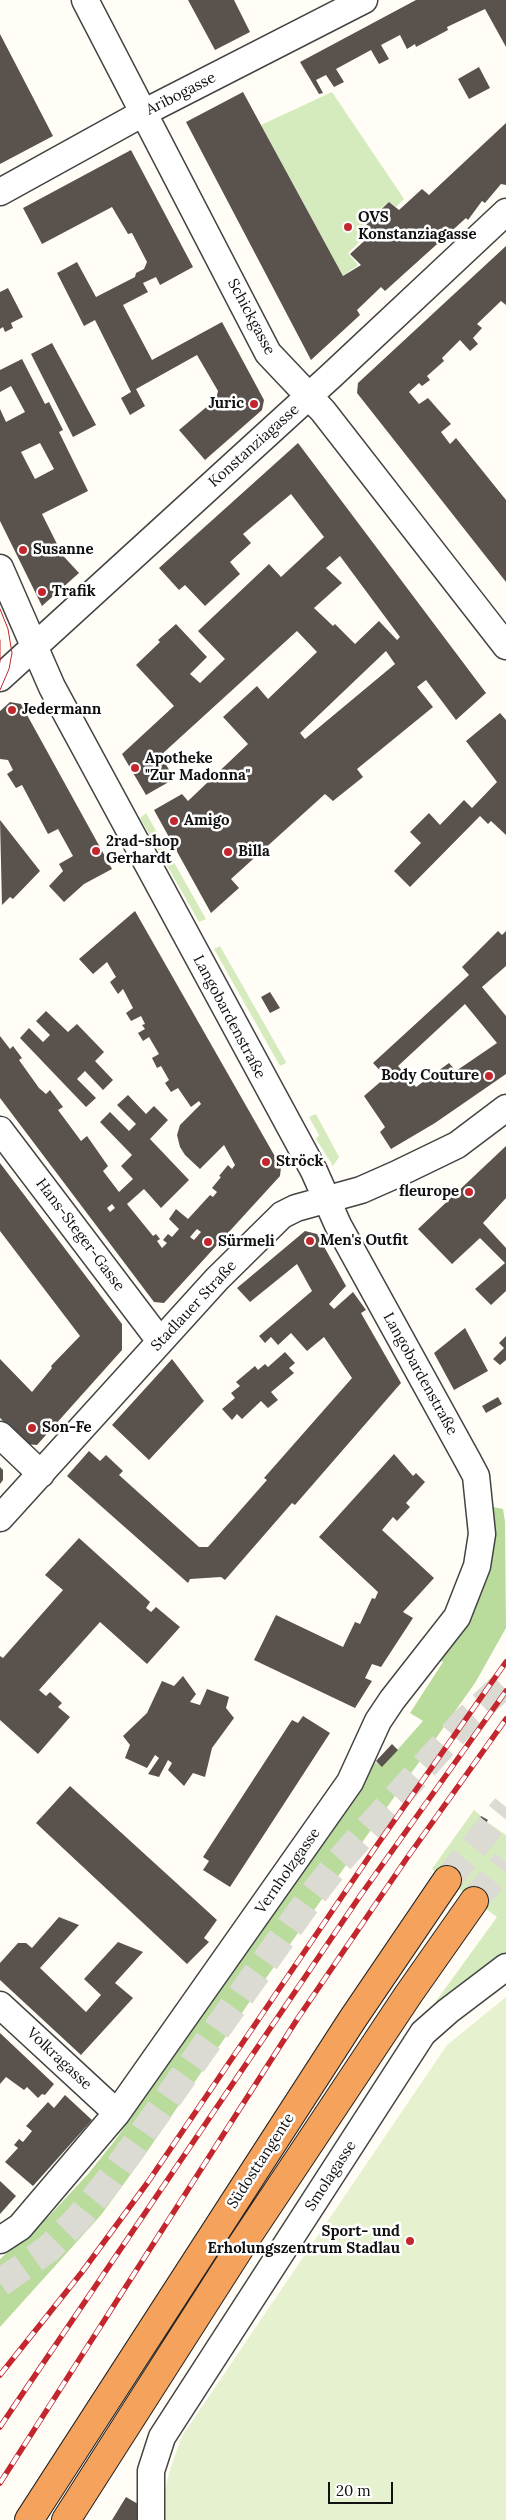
<!DOCTYPE html>
<meta charset="utf-8">
<style>
body{margin:0}
#map{position:relative;width:506px;height:2520px;overflow:hidden;background:#fffdf5;font-family:Lora,serif}
canvas{display:block}
.scale{position:absolute;left:328px;top:2482px;width:65px;height:22px;box-sizing:border-box;border:2px solid #111;border-top:0;padding-left:6px;font-size:15px;line-height:18px;white-space:nowrap;color:#111;-webkit-text-stroke:4px #fff;paint-order:stroke}
</style>
<div id="map">
<canvas width="506" height="2520"></canvas>
<div class="scale">20 m</div>
</div>
<script>
const context = document.querySelector('canvas').getContext('2d');
context.lineJoin = 'round';
function fillPath(path, color) { context.fillStyle = color; context.fill(path, 'evenodd'); }
const poly = rows => new Path2D(rows.map(r => 'M' + r).join(''));
function strokePath(path, color, width, dash) { context.strokeStyle = color; context.lineWidth = width; context.lineCap = dash ? 'butt' : 'round'; context.setLineDash(dash || []); context.stroke(path); }
function write(font, color, halo, rows, align = 'center') {
  context.font = font + ' Lora,serif'; context.lineWidth = 5; context.setLineDash([]); context.textBaseline = 'middle'; context.strokeStyle = halo; context.fillStyle = color; for (const [text, x, y, turn = 0] of rows) {
    context.save(); context.translate(x, y); context.rotate((+turn || 0) * Math.PI / 180); context.textAlign = isNaN(turn) ? turn : align; if (halo) context.strokeText(text, 0, 0); context.fillText(text, 0, 0); context.restore();
  }
}
fillPath(poly([
 [332,92,404,199,396,207,389,202,363,223,370,232,348,253,358,265,343,276,261,125],
 [146,813,206,919,199,922,140,818],
 [220,946,286,1062,286,1063,280,1066,214,949],
 [316,1114,339,1157,333,1166,316,1139,319,1135,309,1117],
 [474,1810,481,1816,467,1837,473,1841,487,1822,506,1835,506,1958,421,2022,497,1917,432,1869]
]), '#d5ebbd');
fillPath(poly([
 [489,1506,503,1509,505,1522,506,1628,475,1683,259,1988,142,2159,101,2215,0,2327,0,2259,49,2216,88,2174,116,2139,313,1855,371,1760,383,1766,423,1721,410,1713,443,1662,437,1657]
]), '#b9dc9c');
fillPath(poly([
 [506,1997,506,2520,164,2520,163,2498,170,2469,182,2436,447,2045]
]), '#e6f2cf');
fillPath(poly([
 [188,0,234,0,250,32,215,50],
 [416,0,506,0,506,47,485,9,447,27,448,30,416,47,415,44,407,49,400,35,381,45,389,59,379,64,371,50,336,69,344,82,334,87,326,75,316,80,323,93,319,94,300,62],
 [0,34,53,136,0,164],
 [479,67,490,88,469,99,458,79],
 [243,92,343,276,361,265,350,254,374,232,366,224,389,202,399,210,422,189,429,195,506,123,506,185,501,184,485,203,482,201,468,220,466,218,385,291,381,287,357,310,360,315,311,360,186,122],
 [131,150,193,267,160,285,156,277,143,283,148,292,123,305,152,360,222,322,264,400,262,410,205,460,179,430,216,399,218,391,197,355,136,389,145,406,130,415,121,398,131,392,95,320,84,326,57,273,77,262,96,297,135,277,136,273,144,269,147,262,132,233,128,234,112,207,42,244,23,208],
 [506,246,506,305,501,301,477,324,482,328,473,338,478,344,470,351,460,340,442,358,444,361,427,376,430,380,422,386,419,383,409,392,419,404,428,398,451,424,441,432,450,444,456,438,506,500,506,582,357,393,358,383],
 [8,288,23,317,11,323,13,328,5,332,3,327,0,329,0,292],
 [52,343,96,425,73,437,31,354],
 [22,359,45,404,49,402,63,430,59,432,88,491,42,514,58,546,56,548,79,573,42,606,0,521,0,409,6,422,25,412,11,386,0,392,0,370],
 [40,443,54,469,35,479,21,452],
 [298,443,486,693,456,720,426,680,417,687,433,707,357,769,363,777,333,801,325,794,231,879,239,888,211,913,154,810,182,794,188,801,248,744,223,717,257,686,268,699,317,652,297,631,161,755,174,779,146,795,122,754,174,706,136,665,160,642,158,640,176,624,207,657,190,674,200,683,225,659,198,631,269,564,281,577,324,537,291,494,243,534,251,543,230,562,240,574,205,606,185,585,179,590,159,568],
 [340,556,400,637,397,640,379,621,355,644,335,624,333,626,314,608,342,583,326,568],
 [386,651,395,664,305,739,300,733],
 [10,702,21,704,112,869,84,884,64,902,49,886,63,871,59,864,73,856,58,829,48,834,22,785,16,788,7,774,13,770,8,760,0,759,0,711],
 [500,713,506,720,506,835,491,821,488,824,480,816,410,887,394,871,421,843,410,832,429,813,440,825,464,800,472,808,497,782,466,741],
 [0,820,40,871,13,899,10,897,2,905],
 [135,911,281,1167,280,1176,164,1303,154,1302,0,1098,0,1036,10,1049,13,1046,22,1058,19,1060,39,1088,46,1094,50,1090,63,1107,58,1110,81,1141,87,1136,108,1166,103,1171,119,1192,133,1179,121,1166,132,1155,100,1122,110,1112,129,1131,136,1124,117,1105,128,1095,146,1114,154,1106,168,1120,150,1139,189,1180,161,1208,144,1189,127,1204,153,1236,156,1234,160,1239,157,1241,162,1248,167,1243,163,1240,168,1234,172,1237,179,1229,169,1219,176,1209,188,1219,210,1195,213,1197,217,1192,212,1188,221,1177,219,1176,228,1165,232,1169,235,1165,224,1145,200,1169,185,1155,180,1147,177,1135,180,1125,201,1104,199,1101,191,1107,178,1088,171,1092,165,1083,169,1080,161,1066,157,1068,152,1058,159,1054,149,1037,143,1041,138,1033,145,1029,142,1025,145,1024,141,1016,131,1021,126,1013,133,1008,123,989,118,994,110,982,116,977,107,962,93,974,79,959],
 [112,1204,115,1208,110,1212,107,1208],
 [197,1229,201,1232,194,1240,190,1237],
 [498,931,502,935,506,931,506,966,482,987,506,1016,506,1074,435,1123,391,1149,380,1132,385,1127,364,1096,386,1077,373,1063,469,975,462,967],
 [465,1004,497,1043,456,1071,449,1063,416,1087,398,1066],
 [270,992,280,1008,270,1013,261,997],
 [46,1011,68,1032,77,1024,104,1052,95,1061,113,1080,103,1090,85,1071,77,1079,96,1098,86,1107,20,1038,29,1028,43,1042,50,1035,36,1021],
 [506,1146,506,1198,483,1223,506,1248,506,1291,491,1305,475,1289,505,1263,480,1238,452,1264,418,1229],
 [0,1163,122,1324,122,1350,37,1445,26,1444,0,1418,0,1359,32,1392,52,1368,51,1366,80,1336,0,1231],
 [305,1231,317,1234,346,1286,329,1304,334,1309,353,1292,366,1310,361,1313,401,1383,295,1505,292,1503,225,1580,221,1577,190,1579,188,1583,67,1476,89,1451,100,1461,106,1455,123,1471,119,1475,199,1547,208,1547,267,1480,264,1478,352,1378,324,1337,307,1351,291,1333,278,1345,271,1337,265,1343,259,1336,312,1291,297,1264,250,1302,237,1288],
 [465,1328,488,1371,454,1390,434,1353],
 [506,1336,506,1360,500,1365,493,1359,504,1348,499,1343],
 [285,1352,295,1363,289,1368,294,1373,271,1392,278,1400,268,1408,261,1401,242,1419,237,1414,232,1420,222,1409,235,1398,231,1393,240,1386,236,1382,255,1366,258,1370,265,1364,268,1367],
 [172,1359,204,1401,149,1460,112,1425],
 [498,1397,502,1404,486,1413,482,1406],
 [394,1454,413,1476,416,1473,425,1482,406,1503,410,1507,397,1521,393,1517,382,1530,434,1578,403,1612,413,1618,381,1667,372,1664,365,1678,372,1681,355,1708,254,1660,276,1615,343,1647,355,1622,360,1624,372,1598,375,1599,378,1592,319,1537],
 [0,1467,3,1470,3,1480,0,1484],
 [79,1538,150,1602,146,1608,151,1612,156,1607,180,1627,147,1664,100,1622,39,1690,46,1696,50,1692,62,1703,58,1707,70,1717,38,1754,0,1720,0,1656,3,1658,63,1590,45,1575],
 [183,1676,196,1694,190,1702,200,1705,207,1689,229,1697,226,1708,234,1718,212,1748,205,1777,193,1773,184,1786,168,1770,172,1763,168,1760,159,1777,148,1774,159,1758,155,1755,147,1768,125,1758,130,1745,123,1736,147,1713,162,1681,174,1686],
 [303,1716,330,1733,230,1887,203,1870,209,1861,203,1857,292,1720,298,1723],
 [392,1744,398,1750,382,1767,376,1761],
 [70,1786,217,1920,204,1938,209,1942,187,1964,36,1823],
 [481,1816,488,1820,473,1841,466,1837],
 [59,1917,79,1925,40,1968,86,2012,101,1995,84,1979,118,1942,143,1952,115,1983,133,1998,81,2055,0,1980,0,1963,18,1943,26,1943,32,1948],
 [0,2033,54,2084,45,2095,42,2094,38,2098,27,2087,24,2090,6,2077,0,2084],
 [65,2095,92,2120,33,2186,5,2162,18,2148,14,2145,19,2139,23,2142,32,2131,26,2126,48,2102,54,2108],
 [0,2181,16,2196,0,2214],
 [126,2497,138,2504,138,2520,112,2520]
]), '#5a524d');
strokePath(poly([
 [447,1880,506,1807],
 [474,1901,506,1862],
 [0,2283,48,2249,77,2220,111,2178,308,1901,339,1861,466,1720,506,1683]
]), '#dbdad3', 28, [28, 14]);
const minor = poly([
 [85,0,268,353,323,411,506,646],
 [0,192,145,112,364,0],
 [0,568,52,687,314,1171,338,1225,468,1461,476,1476,482,1534,477,1566,457,1617,392,1700,378,1721,350,1782,117,2113,20,2227,0,2240],
 [0,678,332,375,506,212],
 [0,1130,160,1341],
 [0,1435,41,1474],
 [0,1518,217,1279,282,1215,296,1208,361,1190,395,1175,457,1145,506,1108],
 [0,2005,117,2113],
 [151,2520,151,2471,162,2437,423,2033,448,2011,506,1967]
]);
const highway = poly([
 [29,2520,352,2020,447,1880],
 [66,2520,241,2246,408,1995,474,1901]
]);
strokePath(minor, '#444', 29);
strokePath(highway, '#222', 30);
strokePath(minor, '#fff', 26);
strokePath(highway, '#f5a25d', 28);
strokePath(poly([
 [0,609,8,629,12,653,9,669,0,690],
 [0,640,0,662]
]), '#c4262e', 1);
const rail = poly([
 [0,2375,82,2272,148,2182,375,1848,506,1662],
 [0,2427,360,1896,506,1691],
 [0,2483,298,2018,407,1858,506,1719]
]);
strokePath(rail, '#c4262e', 5.5);
strokePath(rail, '#fff', 4, [11]);
for (const [x, y, r, color] of [
 [348,227,5,"#c4262e"],
 [254,404,5,"#c4262e"],
 [23,550,5,"#c4262e"],
 [42,592,5,"#c4262e"],
 [12,710,5,"#c4262e"],
 [135,768,5,"#c4262e"],
 [174,821,5,"#c4262e"],
 [96,851,5,"#c4262e"],
 [228,852,5,"#c4262e"],
 [489,1076,5,"#c4262e"],
 [266,1162,5,"#c4262e"],
 [469,1192,5,"#c4262e"],
 [310,1241,5,"#c4262e"],
 [208,1242,5,"#c4262e"],
 [32,1428,5,"#c4262e"],
 [410,2241,5,"#c4262e"]
]) { const dot = new Path2D(); dot.arc(x, y, r, 0, 2 * Math.PI); context.fillStyle = color; context.fill(dot); strokePath(dot, '#fff', 2); }
write('15px', '#111', '#fff', [
 ["Aribogasse",181,94,-27],
 ["Schickgasse",251,317,62],
 ["Konstanziagasse",254,446,-42],
 ["Langobardenstraße",229,1017,62],
 ["Hans-Steger-Gasse",80,1235,53],
 ["Stadlauer Straße",194,1306,-47],
 ["Langobardenstraße",420,1374,61],
 ["Vernholzgasse",288,1871,-55],
 ["Volkragasse",59,2059,43],
 ["Südosttangente",261,2161,-57],
 ["Smolagasse",331,2176,-57]
]);
write('bold 15px', '#111', '#fff', [
 ["OVS",358,218],
 ["Konstanziagasse",358,235],
 ["Juric",244,404,"right"],
 ["Susanne",33,550],
 ["Trafik",52,592],
 ["Jedermann",22,710],
 ["Apotheke",145,759],
 ["\"Zur Madonna\"",145,776],
 ["Amigo",184,821],
 ["2rad-shop",106,842],
 ["Gerhardt",106,859],
 ["Billa",238,852],
 ["Body Couture",479,1076,"right"],
 ["Ströck",276,1162],
 ["fleurope",459,1192,"right"],
 ["Men's Outfit",320,1241],
 ["Sürmeli",218,1242],
 ["Son-Fe",42,1428],
 ["Sport- und",400,2232,"right"],
 ["Erholungszentrum Stadlau",400,2249,"right"]
], 'left');
</script>
